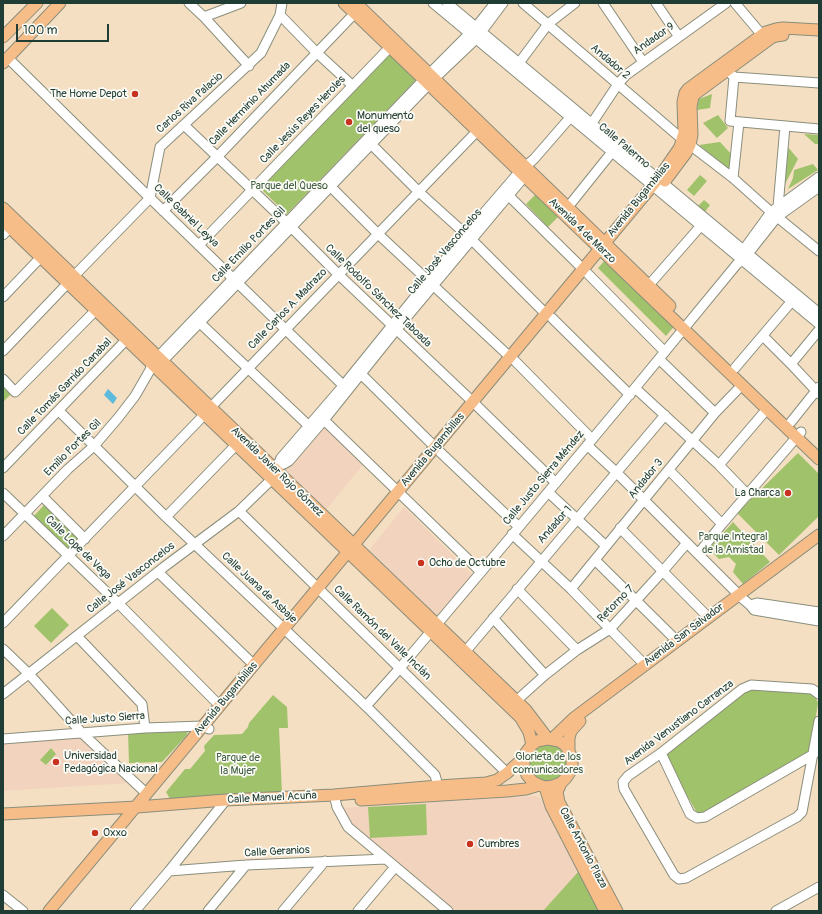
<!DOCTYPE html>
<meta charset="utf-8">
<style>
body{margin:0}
#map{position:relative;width:822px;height:914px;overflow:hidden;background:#f4dfc3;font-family:Pangolin,sans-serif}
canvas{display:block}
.frame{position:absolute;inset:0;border:4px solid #1f3d34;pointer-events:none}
.scale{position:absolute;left:16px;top:24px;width:93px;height:18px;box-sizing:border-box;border:2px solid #1f3d34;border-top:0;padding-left:5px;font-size:12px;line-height:14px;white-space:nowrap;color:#1f3d34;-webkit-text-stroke:3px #fdfcf7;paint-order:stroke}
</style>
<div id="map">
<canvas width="822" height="914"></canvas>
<div class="frame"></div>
<div class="scale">100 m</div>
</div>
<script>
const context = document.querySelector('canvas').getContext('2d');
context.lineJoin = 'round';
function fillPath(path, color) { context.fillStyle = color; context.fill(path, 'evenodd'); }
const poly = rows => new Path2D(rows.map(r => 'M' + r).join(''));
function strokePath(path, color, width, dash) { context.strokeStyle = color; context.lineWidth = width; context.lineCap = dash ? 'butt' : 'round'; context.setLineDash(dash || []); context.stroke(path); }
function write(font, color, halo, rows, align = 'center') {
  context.font = font + ' Pangolin,sans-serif'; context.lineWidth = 3.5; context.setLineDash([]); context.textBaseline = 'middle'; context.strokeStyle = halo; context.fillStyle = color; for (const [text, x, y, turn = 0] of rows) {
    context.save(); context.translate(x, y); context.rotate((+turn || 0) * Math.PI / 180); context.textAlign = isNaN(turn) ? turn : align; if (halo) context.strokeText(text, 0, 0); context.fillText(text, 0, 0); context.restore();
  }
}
fillPath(poly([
 [324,424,365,462,326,510,285,470],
 [404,507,473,575,438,618,369,550],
 [83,737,130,783,3,791,3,741],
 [529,796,537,796,541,799,600,911,454,911,353,825,343,808]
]), '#f2d4be');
fillPath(poly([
 [392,52,417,79,287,214,260,188],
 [712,94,710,108,697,110,699,99],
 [718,115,728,128,717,138,703,123],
 [804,134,819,135,819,144,815,144],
 [720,142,732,155,731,171,699,145],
 [787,146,798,159,784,186],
 [813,164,818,170,788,189,793,178,794,170],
 [700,175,707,181,694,196,687,190],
 [536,194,558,217,548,227,526,204],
 [704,200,710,205,705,212,698,206],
 [607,258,676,324,666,336,598,268],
 [3,382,13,392,3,402],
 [798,453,819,474,819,516,779,555,737,513],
 [45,504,80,538,66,550,32,518],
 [733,522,770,562,743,584,733,572,736,564,729,557,719,559,709,549],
 [52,608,69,625,51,643,34,626],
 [754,687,809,693,815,696,818,703,811,746,807,753,704,814,697,813,663,753,748,689],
 [273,695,287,707,288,728,279,728,282,793,170,799,166,792,185,769,190,769,205,751,204,746,214,735,242,734,248,727,249,723],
 [188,730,187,735,162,762,129,763,128,732],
 '530 763a18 18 0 1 1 36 0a18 18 0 1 1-36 0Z',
 [51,748,56,754,46,765,40,760],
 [426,804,427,835,370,838,368,807],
 [578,872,600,911,543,911]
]), '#9fc26b');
fillPath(poly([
 [108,389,117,398,113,404,104,395]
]), '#5cbada');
const minor = poly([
 [189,3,204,17,249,66],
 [433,3,819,324],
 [447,3,819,313],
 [523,3,682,139],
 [603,3,643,62],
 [656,3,679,37],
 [735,3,762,35],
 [280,15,316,52,353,86],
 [204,17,241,3],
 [8,58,150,198,348,390],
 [519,63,548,24,575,3],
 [730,73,734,77,819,83],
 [734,77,730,121,819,129],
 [592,123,618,84,626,75,726,3],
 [184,125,287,223,339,275,473,402,556,483],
 [368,141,419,192,471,239,546,314],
 [690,145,733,178,771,212,819,251],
 [733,178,739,122],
 [327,183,377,233,510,357],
 [508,195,583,269],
 [568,207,616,147],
 [778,207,785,126],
 [163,211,217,157,355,13],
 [3,235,10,227],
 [199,245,394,43],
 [742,252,771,212,819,177],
 [588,274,665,352],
 [74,276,150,198,160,147,261,53,280,15,282,3],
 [649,285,705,221],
 [3,297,41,257,44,253],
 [552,318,630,395],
 [200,323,309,426],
 [763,336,791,364,819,394],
 [3,351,68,283],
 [659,359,715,413],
 [515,361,592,439],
 [791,364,819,330],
 [159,365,435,78,476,39,503,3],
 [735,368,792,301],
 [361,374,435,447],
 [3,379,15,392,96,310],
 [635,388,719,465,748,495],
 [211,407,482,126],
 [59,411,166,517,370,710,435,775,438,786],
 [324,420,481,572],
 [791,422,819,387],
 [587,445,616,472,743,599,750,605,754,610,819,621],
 [440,452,519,527],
 [278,465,284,464,289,461,324,420,396,330,529,171],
 [719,465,767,409],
 [3,468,127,339],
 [274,469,278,465,281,458,343,386,465,235,520,171,534,159,574,113],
 [669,470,722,524],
 [548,492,606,546],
 [3,493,118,603,220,706],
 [42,496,85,539],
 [239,511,507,773],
 [166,517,236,445],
 [620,528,708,617],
 [512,534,571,589,645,665],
 [3,536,68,469,94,446,118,418,135,396,150,370,152,363,430,73,476,27,495,3],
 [698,554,722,524,801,432],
 [595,560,677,641],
 [158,572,254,665],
 [517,589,577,650],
 [571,589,715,413,742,385],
 [750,605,757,603,819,612],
 [493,618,545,675],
 [3,623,205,414],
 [77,636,142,704,145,728],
 [3,649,29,674,82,733,147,794],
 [465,652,665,415],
 [3,694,164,567,239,511,272,479],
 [819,694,812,689,751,685,742,689,661,753,628,776,623,782,624,789,674,875,679,879,686,878,797,817,802,812,819,721],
 [516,701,545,675,577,650,610,629,662,572,687,543],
 [366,706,400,668,519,527,635,388,737,264,743,260,777,217,819,187],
 [3,739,145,728,203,726,209,729],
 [661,753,690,814,697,818,705,817,814,754],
 [334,795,337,807,348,827,448,911],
 [169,871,246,865,386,859],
 [3,895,23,911],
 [135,911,169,871,226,800],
 [208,911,246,865],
 [283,911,325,861],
 [358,911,395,867],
 [776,911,819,887]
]);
const major = poly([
 [344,3,819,459],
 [356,3,670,306],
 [3,37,37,3],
 [3,63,60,3],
 [665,181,686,153,690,145,692,135,691,106,693,97,695,94,771,38,776,36,783,35],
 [3,208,526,710,548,739],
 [3,221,520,717,529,732,532,745],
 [552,739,574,718,819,535],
 [569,751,569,738,571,731,580,721],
 [561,783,557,792,559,802,617,911],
 [545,787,551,806,605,911],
 [361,800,507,791,526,789,539,785],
 [3,814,137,807,226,800,334,795,438,786,486,783,497,780,507,773,519,762,527,751,532,745,537,741,548,739,559,741,565,745,569,751,572,758,572,765,570,772,566,778,561,783,553,786,545,787,539,785,533,782,527,775,524,767,524,759,527,751],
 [49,911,658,179,680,147,682,139,684,133,683,102,685,93,688,89,766,32,776,29,783,28,819,30]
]);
strokePath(minor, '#8a8e7c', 11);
strokePath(major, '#8a8e7c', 13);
strokePath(minor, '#fff', 9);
strokePath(major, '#f7bd88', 11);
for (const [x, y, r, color] of [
 [135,94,4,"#c8321e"],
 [349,122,4,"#c8321e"],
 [788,493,4,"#c8321e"],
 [421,563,4,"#c8321e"],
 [56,762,4,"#c8321e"],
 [95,833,4,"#c8321e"],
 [470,844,4,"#c8321e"]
]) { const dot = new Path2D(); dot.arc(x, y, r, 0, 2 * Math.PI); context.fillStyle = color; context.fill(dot); strokePath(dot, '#fdfcf7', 1.5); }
write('11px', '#1f3d34', '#fdfcf7', [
 ["Andador 9",654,39,-35],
 ["Andador 2",610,62,40],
 ["Carlos Riva Palacio",190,103,-42],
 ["Calle Herminio Ahumada",250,104,-46],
 ["Calle Jesús Reyes Heroles",303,120,-46],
 ["Calle Palermo",624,146,40],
 ["Avenida Bugambilias",639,200,-51],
 ["Calle Gabriel Leyva",186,216,44],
 ["Avenida 4 de Marzo",582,231,44],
 ["Calle Emilio Portes Gil",249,245,-46],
 ["Calle José Vasconcelos",445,252,-50],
 ["Calle Rodolfo Sánchez Taboada",378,296,44],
 ["Calle Carlos A. Madrazo",288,309,-46],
 ["Calle Tomás Garrido Canabal",65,387,-46],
 ["Emilio Portes Gil",73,448,-45],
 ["Avenida Bugambilias",433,450,-50],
 ["Avenida Javier Rojo Gómez",277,472,44],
 ["Calle Justo Sierra Méndez",544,478,-50],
 ["Andador 3",646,479,-51],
 ["Andador 1",555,525,-49],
 ["Calle Lope de Vega",78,548,44],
 ["Calle José Vasconcelos",131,578,-38],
 ["Calle Juana de Asbaje",259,588,43],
 ["Retorno 7",616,604,-46],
 ["Calle Ramón del Valle Inclán",382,633,44],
 ["Avenida San Salvador",684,635,-37],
 ["Avenida Bugambilias",226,699,-50],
 ["Calle Justo Sierra",105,719,-4],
 ["Avenida Venustiano Carranza",679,723,-37],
 ["Calle Manuel Acuña",272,798,-3],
 ["Calle Antonio Plaza",583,848,62],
 ["Calle Geranios",277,852,-3]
]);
write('11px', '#1f3d34', '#fdfcf7', [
 ["The Home Depot",127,94,"right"],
 ["Monumento",357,116],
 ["del queso",357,129],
 ["La Charca",780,493,"right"],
 ["Ocho de Octubre",429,563],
 ["Universidad",64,756],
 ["Pedagógica Nacional",64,769],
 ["Oxxo",103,833],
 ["Cumbres",478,844]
], 'left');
write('11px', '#3f5e42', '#fdfcf7', [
 ["Parque del Queso",289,186],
 ["Parque Integral",733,537],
 ["de la Amistad",733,550],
 ["Glorieta de los",548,757],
 ["comunicadores",548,770],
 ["Parque de",238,758],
 ["la Mujer",238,771]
]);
</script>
